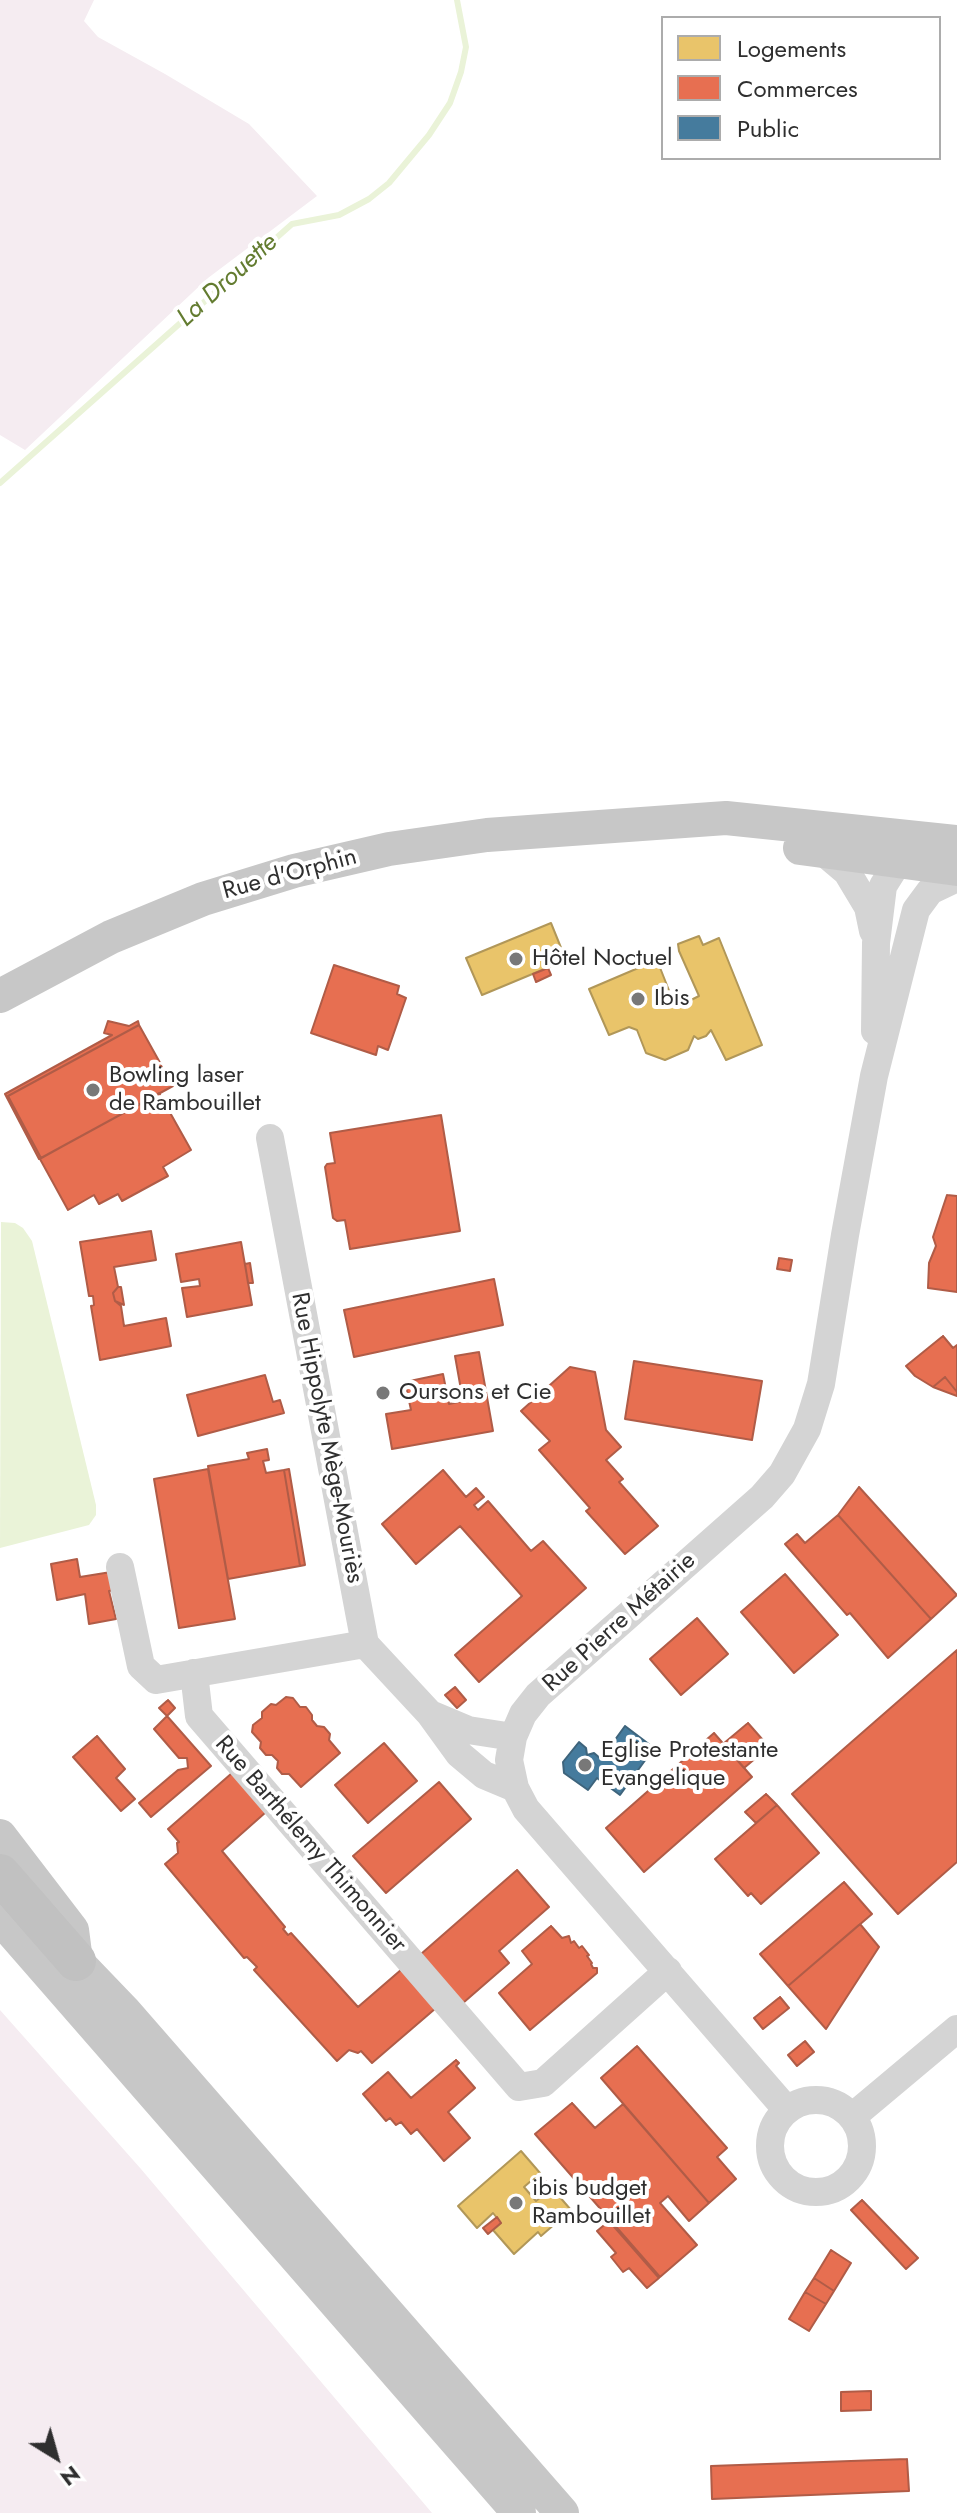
<!DOCTYPE html>
<meta charset="utf-8">
<style>
body{margin:0}
#map{position:relative;width:957px;height:2513px;overflow:hidden;background:#fff;font-family:Jost,sans-serif}
canvas{display:block}
.legend{position:absolute;left:661px;top:16px;width:280px;height:144px;box-sizing:border-box;background:#fff;border:2px solid #acacac;margin:0;padding:10px 14px;list-style:none;font-size:24px;color:#2f2f2f}
.legend li{display:flex;align-items:center;gap:16px;height:40px}
.legend b{width:40px;border:2px solid #acacac}
.north{position:absolute;left:16px;top:2417px;width:80px;height:80px;-webkit-text-stroke:6px #fff;paint-order:stroke;rotate:143deg;font-size:22px;font-weight:700;line-height:32px;text-align:center;color:#2f2f2f}
.north::after{content:'';display:block;margin:auto;width:28px;height:36px;background:#2f2f2f;clip-path:polygon(50% 0,100% 100%,50% 72%,0 100%)}
</style>
<div id="map">
<canvas width="957" height="2513"></canvas>
<ul class="legend">
<li><b style="height:22px;background:#e9c46a"></b>Logements</li>
<li><b style="height:22px;background:#e76f51"></b>Commerces</li>
<li><b style="height:22px;background:#457b9d"></b>Public</li>
</ul>
<div class="north">N</div>
</div>
<script>
const context = document.querySelector('canvas').getContext('2d');
context.lineJoin = 'round';
function fillPath(path, color) { context.fillStyle = color; context.fill(path, 'evenodd'); }
const poly = rows => new Path2D(rows.map(r => 'M' + r).join(''));
function strokePath(path, color, width, dash) { context.strokeStyle = color; context.lineWidth = width; context.lineCap = dash ? 'butt' : 'round'; context.setLineDash(dash || []); context.stroke(path); }
function write(font, color, halo, rows, align = 'center') {
  context.font = font + ' Jost,sans-serif'; context.lineWidth = 8; context.setLineDash([]); context.textBaseline = 'middle'; context.strokeStyle = halo; context.fillStyle = color; for (const [text, x, y, turn = 0] of rows) {
    context.save(); context.translate(x, y); context.rotate((+turn || 0) * Math.PI / 180); context.textAlign = isNaN(turn) ? turn : align; if (halo) context.strokeText(text, 0, 0); context.fillText(text, 0, 0); context.restore();
  }
}
fillPath(poly([
 [0,0,94,0,84,21,98,37,165,74,249,124,317,196,208,278,25,450,0,435],
 [0,2010,141,2169,432,2513,0,2513]
]), '#f5ecf1');
fillPath(poly([
 [1,1222,15,1223,23,1228,32,1241,96,1505,96,1515,89,1525,0,1548]
]), '#eaf3d8');
const homes = poly([
 [551,923,566,960,482,995,466,958,551,923],
 [699,936,703,945,719,938,762,1045,726,1060,711,1030,706,1036,698,1039,694,1036,688,1050,665,1060,646,1053,637,1030,629,1027,609,1035,589,989,657,960,670,993,689,1001,699,996,679,951,678,944,699,936],
 [521,2151,540,2173,524,2187,536,2201,552,2188,571,2210,541,2236,538,2232,514,2254,493,2230,501,2223,493,2213,477,2228,458,2206,521,2151]
]);
fillPath(homes, '#e9c46a');
strokePath(homes, '#b19758', 2);
const shops = poly([
 [334,965,399,986,397,994,406,998,388,1050,378,1046,376,1055,311,1033,334,965],
 [548,968,551,975,536,982,533,974,548,968],
 [108,1021,129,1026,138,1021,139,1025,8,1096,41,1158,39,1159,5,1094,112,1035,104,1033,108,1021],
 [139,1025,173,1086,41,1158,8,1096,139,1025],
 [159,1093,191,1150,163,1167,168,1176,122,1201,118,1194,99,1204,94,1195,68,1210,40,1159,159,1093],
 [441,1115,460,1231,350,1249,345,1220,337,1221,333,1218,325,1167,327,1164,335,1163,330,1133,441,1115],
 [947,1195,957,1196,957,1292,928,1288,929,1263,936,1246,933,1237,947,1195],
 [151,1231,156,1260,114,1267,118,1287,113,1293,115,1301,121,1306,124,1326,166,1318,171,1346,100,1360,91,1306,94,1305,93,1296,89,1296,80,1242,151,1231],
 [241,1242,252,1305,187,1317,182,1288,200,1286,199,1279,181,1282,176,1254,241,1242],
 [779,1258,792,1260,790,1271,777,1269,779,1258],
 [250,1263,253,1283,248,1283,245,1264,250,1263],
 [494,1279,503,1325,354,1357,344,1310,494,1279],
 [118,1287,121,1287,124,1305,115,1301,113,1293,118,1287],
 [943,1336,953,1348,957,1345,957,1392,945,1377,933,1387,915,1376,906,1366,943,1336],
 [479,1352,493,1431,392,1449,386,1414,411,1410,405,1382,443,1374,449,1404,463,1401,455,1356,479,1352],
 [634,1361,762,1381,752,1440,625,1419,634,1361],
 [570,1367,595,1372,606,1430,621,1447,606,1460,623,1479,619,1482,658,1526,625,1554,586,1511,590,1508,539,1450,550,1441,521,1411,570,1367],
 [265,1375,273,1402,280,1400,284,1413,198,1436,187,1395,265,1375],
 [945,1377,957,1392,957,1396,933,1387,945,1377],
 [267,1449,269,1460,263,1461,266,1473,284,1470,300,1566,228,1579,208,1466,249,1459,247,1453,267,1449],
 [208,1469,235,1619,179,1628,154,1479,208,1469],
 [289,1469,305,1565,300,1566,284,1470,289,1469],
 [443,1470,466,1497,476,1488,484,1497,474,1505,478,1510,488,1501,531,1551,543,1541,586,1588,479,1682,455,1655,522,1596,460,1526,416,1564,382,1524,443,1470],
 [859,1487,957,1595,931,1619,838,1515,859,1487],
 [838,1515,931,1619,888,1658,850,1613,847,1615,785,1544,797,1534,805,1543,838,1515],
 [77,1559,80,1577,111,1572,115,1590,109,1591,116,1619,89,1624,85,1594,57,1600,51,1564,77,1559],
 [785,1574,838,1635,794,1673,741,1612,785,1574],
 [697,1618,728,1654,681,1695,650,1659,697,1618],
 [957,1650,957,1862,898,1914,792,1794,957,1650],
 [455,1687,466,1700,457,1708,445,1695,455,1687],
 [286,1697,293,1698,300,1707,306,1707,312,1715,312,1720,317,1726,324,1727,330,1734,329,1740,340,1753,301,1787,289,1774,282,1774,277,1768,278,1761,272,1755,266,1755,260,1748,261,1742,252,1732,253,1725,262,1718,262,1712,271,1704,276,1705,286,1697],
 [168,1700,175,1708,167,1716,159,1708,168,1700],
 [167,1716,211,1766,151,1817,139,1803,178,1770,188,1768,187,1758,179,1758,154,1729,167,1716],
 [748,1723,769,1747,744,1768,723,1744,748,1723],
 [714,1733,752,1777,644,1872,606,1828,714,1733],
 [97,1736,125,1769,116,1778,135,1799,121,1811,73,1757,97,1736],
 [384,1743,417,1781,368,1823,335,1785,384,1743],
 [232,1773,266,1812,222,1851,285,1927,283,1929,288,1935,291,1933,358,2007,402,1969,436,2008,372,2063,361,2051,358,2053,349,2050,337,2061,254,1970,257,1967,247,1957,244,1958,165,1864,178,1853,177,1843,179,1842,168,1829,232,1773],
 [439,1782,471,1819,386,1893,353,1856,439,1782],
 [766,1794,777,1805,756,1823,745,1812,766,1794],
 [777,1805,819,1853,761,1904,751,1893,748,1896,715,1859,777,1805],
 [517,1870,549,1907,499,1951,509,1963,463,2003,421,1954,517,1870],
 [844,1882,872,1914,788,1986,760,1954,844,1882],
 [860,1924,879,1947,826,2029,788,1986,860,1924],
 [551,1926,562,1938,569,1936,571,1943,574,1941,579,1948,582,1946,589,1955,587,1956,592,1963,591,1964,593,1968,597,1968,597,1973,530,2030,499,1993,532,1964,522,1951,551,1926],
 [780,1997,789,2008,763,2029,754,2018,780,1997],
 [805,2041,814,2052,797,2066,788,2055,805,2041],
 [637,2046,727,2148,717,2157,736,2179,709,2203,601,2078,637,2046],
 [456,2060,459,2063,456,2066,475,2088,448,2112,470,2138,444,2161,417,2129,411,2134,401,2122,396,2125,390,2118,386,2121,363,2094,388,2072,411,2098,456,2060],
 [572,2103,595,2128,623,2104,709,2203,689,2221,668,2196,660,2203,697,2245,660,2277,535,2134,572,2103],
 [546,2181,552,2188,540,2198,535,2191,546,2181],
 [862,2200,918,2258,906,2269,851,2210,862,2200],
 [497,2217,501,2223,488,2234,483,2228,497,2217],
 [609,2221,659,2278,647,2288,629,2268,623,2272,611,2257,616,2253,597,2231,609,2221],
 [831,2250,851,2263,834,2291,814,2278,831,2250],
 [814,2278,834,2291,826,2304,805,2292,814,2278],
 [805,2292,826,2304,809,2331,789,2319,805,2292],
 [871,2391,871,2410,841,2411,841,2392,871,2391],
 [907,2459,909,2491,712,2499,711,2466,907,2459]
]);
fillPath(shops, '#e76f51');
strokePath(shops, '#b05c47', 2);
const public = poly([
 [625,1726,654,1748,620,1795,597,1778,588,1790,564,1773,563,1762,579,1742,586,1748,587,1755,594,1753,601,1759,625,1726]
]);
fillPath(public, '#457b9d');
strokePath(public, '#3e647c', 2);
strokePath(poly([
 [0,483,292,224,339,215,369,199,389,183,429,135,450,103,461,72,466,47,457,0]
]), '#eaf3d8', 6);
strokePath(poly([
 [821,850,847,872,868,907,873,931],
 [875,1031,876,943,883,886,898,862,916,852],
 [270,1138,365,1644,430,1714],
 [120,1567,141,1666,156,1680,365,1644],
 [194,1673,199,1716,519,2087,543,2083,668,1971],
 [513,1737,468,1730,430,1714,459,1754,484,1775,515,1788],
 '770 2146a46 46 0 1 1 92 0a46 46 0 1 1-92 0Z',
 [787,2110,526,1809,515,1788,509,1760,513,1737,523,1714,538,1695,762,1497,782,1474,807,1429,821,1384,845,1235,874,1076,916,910,930,891,957,878],
 [852,2117,957,2029]
]), '#d4d4d4', 28);
strokePath(poly([
 [800,848,957,869],
 [0,996,111,937,203,899,294,871,389,849,487,835,726,818,957,842],
 [0,1836,72,1930,76,1961,124,2011,562,2513],
 [0,1918,519,2513]
]), '#c7c7c7', 34);
strokePath(poly([
 [0,1874,76,1961]
]), '#c1c1c1', 40);
for (const [x, y, r, color] of [
 [516,959,8,"#787878"],
 [638,999,8,"#787878"],
 [93,1090,8,"#787878"],
 [383,1393,8,"#787878"],
 [585,1765,8,"#787878"],
 [516,2203,8,"#787878"]
]) { const dot = new Path2D(); dot.arc(x, y, r, 0, 2 * Math.PI); context.fillStyle = color; context.fill(dot); strokePath(dot, '#fff', 3); }
write('24px', '#2f2f2f', '#fff', [
 ["Rue d'Orphin",290,875,-15],
 ["Rue Hippolyte Mège-Mouriès",326,1438,79],
 ["Rue Pierre Métairie",620,1623,-42],
 ["Rue Barthélemy Thimonnier",310,1845,49]
]);
write('24px', '#2f2f2f', '#fff', [
 ["Hôtel Noctuel",532,959],
 ["Ibis",654,999],
 ["Bowling laser",109,1076],
 ["de Rambouillet",109,1104],
 ["Oursons et Cie",399,1393],
 ["Eglise Protestante",601,1751],
 ["Evangelique",601,1779],
 ["ibis budget",532,2189],
 ["Rambouillet",532,2217]
], 'left');
write('italic 26px', '#637c30', '#fff', [
 ["La Drouette",228,281,-42]
]);
</script>
